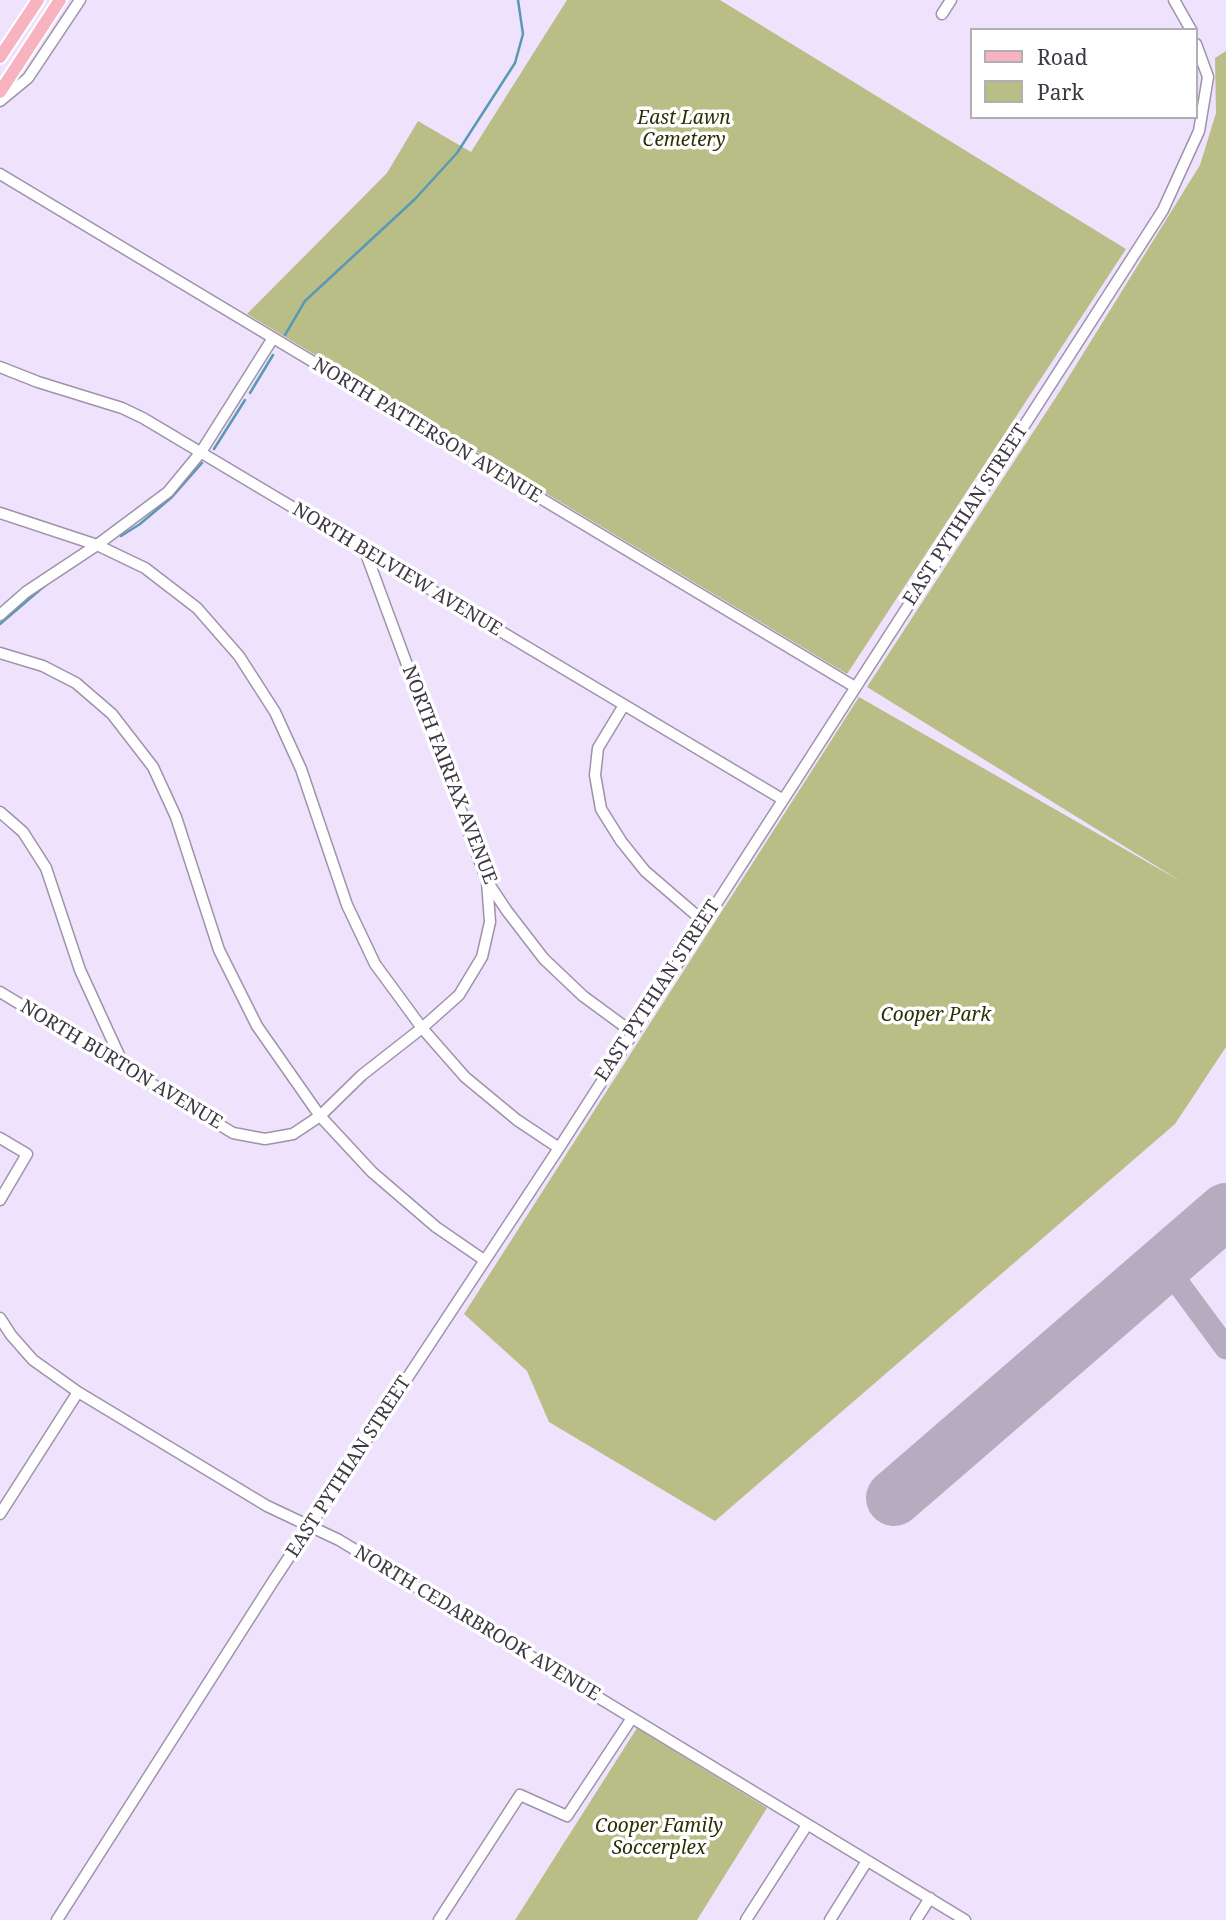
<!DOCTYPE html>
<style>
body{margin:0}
#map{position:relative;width:1226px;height:1920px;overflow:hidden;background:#efe2fc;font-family:"Noto Serif",serif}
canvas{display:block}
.legend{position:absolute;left:970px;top:28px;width:228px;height:91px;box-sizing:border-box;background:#fff;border:2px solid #b1afb3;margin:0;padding:9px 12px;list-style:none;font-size:21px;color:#3d3842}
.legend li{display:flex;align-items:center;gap:14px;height:35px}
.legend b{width:35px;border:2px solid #b1afb3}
</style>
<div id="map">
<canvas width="1226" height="1920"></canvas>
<ul class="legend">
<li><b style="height:9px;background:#f7b3c0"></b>Road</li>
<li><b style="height:19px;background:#b8be86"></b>Park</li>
</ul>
</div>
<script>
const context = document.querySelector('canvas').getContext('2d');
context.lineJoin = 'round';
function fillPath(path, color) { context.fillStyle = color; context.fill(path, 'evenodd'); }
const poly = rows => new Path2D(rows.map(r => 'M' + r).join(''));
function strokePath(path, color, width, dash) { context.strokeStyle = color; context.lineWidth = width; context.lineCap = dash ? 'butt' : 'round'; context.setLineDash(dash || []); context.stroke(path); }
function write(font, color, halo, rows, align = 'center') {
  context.font = font + ' "Noto Serif",serif'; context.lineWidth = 7; context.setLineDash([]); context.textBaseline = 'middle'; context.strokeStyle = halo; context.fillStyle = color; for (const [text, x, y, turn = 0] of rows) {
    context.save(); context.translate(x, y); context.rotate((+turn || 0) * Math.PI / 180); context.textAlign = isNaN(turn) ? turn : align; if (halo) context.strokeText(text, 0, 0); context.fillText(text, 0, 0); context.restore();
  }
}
fillPath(poly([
 [567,0,720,0,1126,249,847,674,247,314,387,173,418,121,471,152],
 [1226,51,1226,1047,1175,1124,715,1521,549,1422,527,1371,464,1314,859,697,1182,882,867,687,1060,391,1200,165,1216,113,1215,58],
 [637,1728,767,1808,697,1920,515,1920]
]), '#b8be86');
strokePath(poly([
 [285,335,305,301,415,199,457,153,515,63,523,34,518,0],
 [250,393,273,355],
 [214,449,245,400],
 [121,536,140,524,172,497,202,463],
 [0,624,48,583]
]), '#5a99b5', 2.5);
strokePath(poly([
 [1164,1264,1226,1348]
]), '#b6acc0', 23);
strokePath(poly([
 [894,1498,1226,1211]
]), '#b6acc0', 56);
const minor = poly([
 [1174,0,1191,30],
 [942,14,951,0],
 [0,101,28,78,80,0],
 [0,174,855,687],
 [0,367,38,382,122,408,143,418,782,799],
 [0,513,97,545,145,568,197,608,239,656,275,712,301,769,347,905,375,964,422,1028,465,1077,517,1120,559,1148],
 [365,551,487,881,507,911,544,959,583,996,632,1032],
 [0,615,26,592,97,545,168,492,201,452,273,338],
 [0,653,43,666,76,683,112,714,153,767,176,817,219,950,257,1026,320,1116,372,1172,436,1227,484,1260],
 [624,705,598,748,595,775,601,809,621,841,645,871,703,921],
 [0,812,23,832,46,868,80,970,124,1066],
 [0,992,233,1133,265,1139,293,1134,320,1116,362,1075,422,1028,459,995,482,957,490,922,487,881],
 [0,1138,27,1154,0,1200],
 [0,1318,11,1335,33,1360,78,1392,267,1506,339,1540,965,1920],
 [0,1514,78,1392],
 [57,1920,272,1583,559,1148,1163,210,1199,131,1208,77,1196,44],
 [439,1920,520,1795,567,1816,632,1718],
 [746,1920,807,1825],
 [830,1920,867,1861],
 [916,1920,930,1898]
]);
const major = poly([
 [0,57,38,0],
 [0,92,60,0]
]);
strokePath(minor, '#9f92aa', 13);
strokePath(major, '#fff', 16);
strokePath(minor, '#fff', 10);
strokePath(major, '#f7b3c0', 12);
write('italic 19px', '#2c2f01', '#fff', [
 ["East Lawn",684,119],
 ["Cemetery",684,141],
 ["Cooper Park",936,1016],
 ["Cooper Family",659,1827],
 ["Soccerplex",659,1849]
]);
write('19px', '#3d3842', '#fff', [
 ["NORTH PATTERSON AVENUE",427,431,31],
 ["EAST PYTHIAN STREET",966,515,-57],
 ["NORTH BELVIEW AVENUE",397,570,31],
 ["NORTH FAIRFAX AVENUE",449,775,69],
 ["EAST PYTHIAN STREET",658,991,-57],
 ["NORTH BURTON AVENUE",121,1065,31],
 ["EAST PYTHIAN STREET",349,1467,-57],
 ["NORTH CEDARBROOK AVENUE",477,1624,31]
]);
</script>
